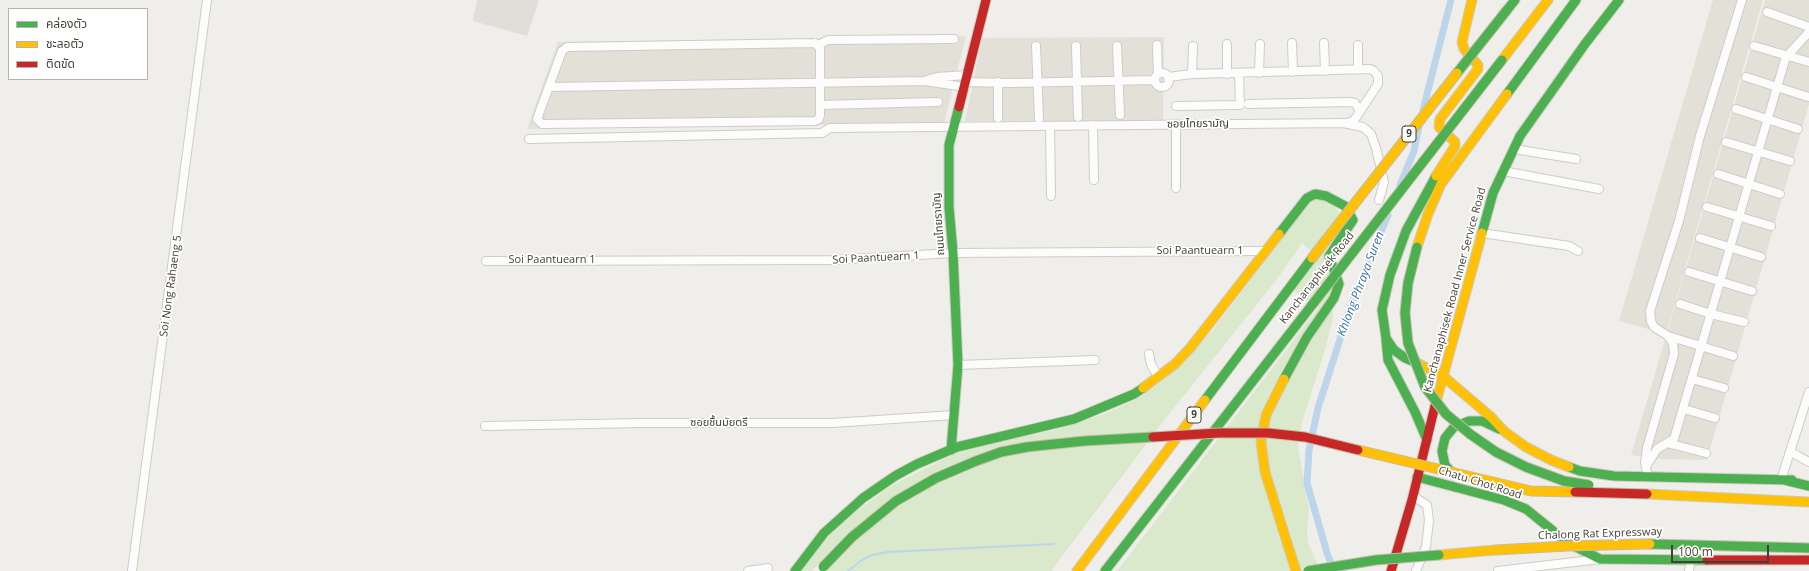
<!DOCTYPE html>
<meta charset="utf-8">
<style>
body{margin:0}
#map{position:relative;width:1809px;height:571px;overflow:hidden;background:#efeeea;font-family:"Open Sans","Noto Sans Thai",sans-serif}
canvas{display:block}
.legend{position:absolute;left:8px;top:8px;width:140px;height:72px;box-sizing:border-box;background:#fff;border:1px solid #b4b3af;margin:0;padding:5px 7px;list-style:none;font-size:12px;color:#444036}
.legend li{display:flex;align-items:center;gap:8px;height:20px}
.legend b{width:20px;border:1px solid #b4b3af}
.scale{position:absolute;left:1671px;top:545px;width:98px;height:18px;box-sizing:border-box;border:2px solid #444036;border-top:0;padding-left:5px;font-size:12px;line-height:14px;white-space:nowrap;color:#444036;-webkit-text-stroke:3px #fff;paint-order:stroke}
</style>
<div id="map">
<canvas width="1809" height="571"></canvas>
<ul class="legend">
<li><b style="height:5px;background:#4caf50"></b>คล่องตัว</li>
<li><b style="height:5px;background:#ffc107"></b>ชะลอตัว</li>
<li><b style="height:5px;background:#c62828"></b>ติดขัด</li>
</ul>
<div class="scale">100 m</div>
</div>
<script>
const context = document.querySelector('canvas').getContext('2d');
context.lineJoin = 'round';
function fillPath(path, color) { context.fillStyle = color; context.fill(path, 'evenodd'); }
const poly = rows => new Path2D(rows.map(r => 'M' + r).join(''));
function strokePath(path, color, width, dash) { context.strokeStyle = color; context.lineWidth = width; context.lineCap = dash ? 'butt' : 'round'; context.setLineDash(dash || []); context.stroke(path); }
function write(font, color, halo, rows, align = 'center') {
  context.font = font + ' "Open Sans","Noto Sans Thai",sans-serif'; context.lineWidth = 3.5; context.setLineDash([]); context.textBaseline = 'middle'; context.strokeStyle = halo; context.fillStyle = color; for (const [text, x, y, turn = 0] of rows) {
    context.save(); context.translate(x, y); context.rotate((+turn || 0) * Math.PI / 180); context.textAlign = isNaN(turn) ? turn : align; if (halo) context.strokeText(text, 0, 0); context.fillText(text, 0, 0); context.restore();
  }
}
fillPath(poly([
 [1713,0,1763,0,1666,334,1619,321],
 [1765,0,1809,0,1809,104,1707,460,1654,459,1631,455],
 [966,36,944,123,527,129,558,42],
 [1164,37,1163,121,965,121,982,38]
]), '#e3e0d7');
fillPath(poly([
 [477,0,539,0,527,36,473,21]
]), '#e0ded9');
fillPath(poly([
 [1317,199,1327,201,1334,206,1347,221,1325,250,1324,260,1335,281,1331,296,1258,437,1292,571,1117,571,1319,307,1293,290,1318,257,1302,243,1277,279,1165,419,1051,571,828,571,819,564,812,571,801,571,825,540,856,512,889,487,928,467,957,453,1007,440,1055,430,1107,413,1135,400,1163,381,1185,362,1213,330,1294,222,1312,201],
 [1332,309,1333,317,1325,350,1302,422,1298,447,1309,509,1307,528,1308,543,1321,571,1301,571,1292,538,1267,462,1265,447,1268,426,1273,409,1304,351]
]), '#dae8cc');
strokePath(poly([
 [848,571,862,560,872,555,888,552,1054,544]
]), '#bdd5ea', 2);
strokePath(poly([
 [1423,110,1451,0],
 [1400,185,1414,151,1419,126],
 [1333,569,1327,553,1307,483,1309,450,1318,408,1350,308,1388,215]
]), '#bdd5ea', 7);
const street = poly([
 [1767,12,1809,27],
 [815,43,820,48,820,115,819,119,815,121,542,124,537,119,562,51,567,47,815,43],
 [1292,43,1293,72],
 [1324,43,1325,71],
 [818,45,828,40,954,39],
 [1157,45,1158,74],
 [1358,45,1358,70],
 [1036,46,1039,119],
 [1076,46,1078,117],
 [1117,46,1120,115],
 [1754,46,1809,62],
 [1259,73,1260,44],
 '1155 80a7 7 0 1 1 14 0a7 7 0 1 1-14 0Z',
 [1192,74,1193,46],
 [1227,74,1227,44],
 [1168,77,1192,74,1370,69,1374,71,1378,76,1378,84,1355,119,1353,121,1346,123],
 [1746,77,1808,97],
 [927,80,937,77,967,75],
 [966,82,1010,83,1155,80],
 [998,82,998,118],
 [550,87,925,81,965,87],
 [1248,104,1350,102,1355,103,1360,111],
 [820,105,938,102],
 [1176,106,1240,105,1239,73],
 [1736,109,1798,129],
 [1093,125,1094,180],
 [1050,126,1051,196],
 [529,139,822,133,830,128,1343,123,1363,127,1371,134,1376,148,1384,182,1379,200],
 [1726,142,1790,161],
 [1514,149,1576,159],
 [1503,171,1599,189],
 [1718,174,1780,194],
 [1176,188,1176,124],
 [1707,207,1771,226],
 [1482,233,1569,246,1578,251],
 [1700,238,1761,257],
 [486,261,832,260,953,253,1265,251],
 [1689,272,1752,291],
 [1680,304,1711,314,1744,322],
 [1668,336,1733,356],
 [1149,354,1151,364,1158,377],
 [958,365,1095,360],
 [1692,379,1724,388],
 [1684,409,1715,418],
 [485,426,642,423,832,423,954,415],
 [1667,443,1706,453],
 [1791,452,1809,462],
 [1647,465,1657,449,1674,439,1785,60,1787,56,1809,32],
 [1648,477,1645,463,1647,448,1674,354,1673,343,1668,336,1654,327,1651,321,1650,311,1679,221,1700,136,1742,0],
 [1781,480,1809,392],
 [1413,496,1427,505,1429,520,1426,547,1416,571],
 [132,571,207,0],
 [748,571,768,568],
 [1498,571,1600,559],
 [1689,571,1691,560]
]);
const fast = poly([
 [1507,10,1515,0],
 [1507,94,1576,0],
 [1482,233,1493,193,1520,136,1585,44,1619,0],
 [1279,234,1307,198,1315,194,1326,196,1345,206,1353,220,1329,256,1339,284,1334,298,1307,337,1284,379],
 [1386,340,1388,360,1415,412,1427,440],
 [1417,363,1405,358,1394,350,1386,338,1382,310,1390,275,1406,231,1436,176],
 [1205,400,1312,258],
 [951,450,958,365,953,253,949,207,949,145,959,107],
 [1569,467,1580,471,1614,476,1792,480],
 [1454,475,1445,465,1442,451,1445,438,1454,427,1469,421,1482,421,1499,429],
 [1417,477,1504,500,1526,509,1568,543,1600,559,1707,560],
 [1784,480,1809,486],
 [795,571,824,533,863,498,895,476,917,464,957,447,1074,419,1134,394,1143,388],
 [1105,571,1312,305]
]);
const slow = poly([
 [1502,60,1548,0],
 [1436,176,1455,146,1455,142,1439,127,1440,119,1478,69,1478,65,1464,49,1462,42,1472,0],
 [1417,247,1428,214,1441,184,1507,94],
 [1417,363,1443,376,1491,417,1505,432,1526,447,1551,460,1569,467],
 [1284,379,1266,415,1261,442,1265,472,1296,571],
 [1143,388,1175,364,1191,347,1279,234],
 [1435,406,1482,233],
 [1647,494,1809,502],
 [1439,555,1495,550],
 [1077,571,1205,400]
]);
const jam = poly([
 [959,107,986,0],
 [1707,560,1809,560],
 [1391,571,1412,500,1435,406]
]);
strokePath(street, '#cdccc7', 10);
strokePath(fast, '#cecbc1', 11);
strokePath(slow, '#cecbc1', 11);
strokePath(jam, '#cecbc1', 11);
strokePath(street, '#fdfcfc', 8);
strokePath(fast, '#4caf50', 9);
strokePath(slow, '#ffc107', 9);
strokePath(jam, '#c62828', 9);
const fastBridge = poly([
 [1457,73,1507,10],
 [1417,247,1408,283,1405,313,1408,343,1425,387,1446,414,1470,434,1496,452,1526,467,1564,481,1589,485],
 [1312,305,1502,60],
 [1650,544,1809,548],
 [823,567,852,537,896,501,936,478,976,461,1001,452,1027,447,1084,441,1153,437],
 [1308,571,1376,560,1439,555]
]);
const slowBridge = poly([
 [1312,258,1457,73],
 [1358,450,1531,491,1575,492],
 [1495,550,1568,546,1650,544]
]);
const jamBridge = poly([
 [1153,437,1218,433,1268,433,1305,437,1358,450],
 [1575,492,1647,494]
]);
strokePath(fastBridge, '#c5bca7', 11, []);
strokePath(slowBridge, '#c5bca7', 11, []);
strokePath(jamBridge, '#c5bca7', 11, []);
strokePath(fastBridge, '#4caf50', 9);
strokePath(slowBridge, '#ffc107', 9);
strokePath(jamBridge, '#c62828', 9);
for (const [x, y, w] of [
 [1409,134,14],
 [1194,415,14]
]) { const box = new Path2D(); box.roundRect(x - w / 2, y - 8, w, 16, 3); context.fillStyle = '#fff'; context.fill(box); strokePath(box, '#444036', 1); }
write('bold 10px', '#444036', null, [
 ["9",1409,134],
 ["9",1194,415]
]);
write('11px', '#444036', '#fff', [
 ["ซอยไทยรามัญ",1198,124,-1],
 ["ถนนไทยรามัญ",939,224,-94],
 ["Soi Paantuearn 1",1200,251],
 ["Soi Paantuearn 1",876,258,-3],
 ["Soi Paantuearn 1",552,260],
 ["Kanchanaphisek Road",1317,278,-52],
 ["Soi Nong Rahaeng 5",171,286,-82],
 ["Kanchanaphisek Road Inner Service Road",1455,290,-75],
 ["ซอยชื้นมัยตรี",719,423],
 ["Chatu Chot Road",1480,483,17],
 ["Chalong Rat Expressway",1600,534,-2]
]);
write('italic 12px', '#3870a7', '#fff', [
 ["Khlong Phraya Suren",1361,284,-69]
]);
</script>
